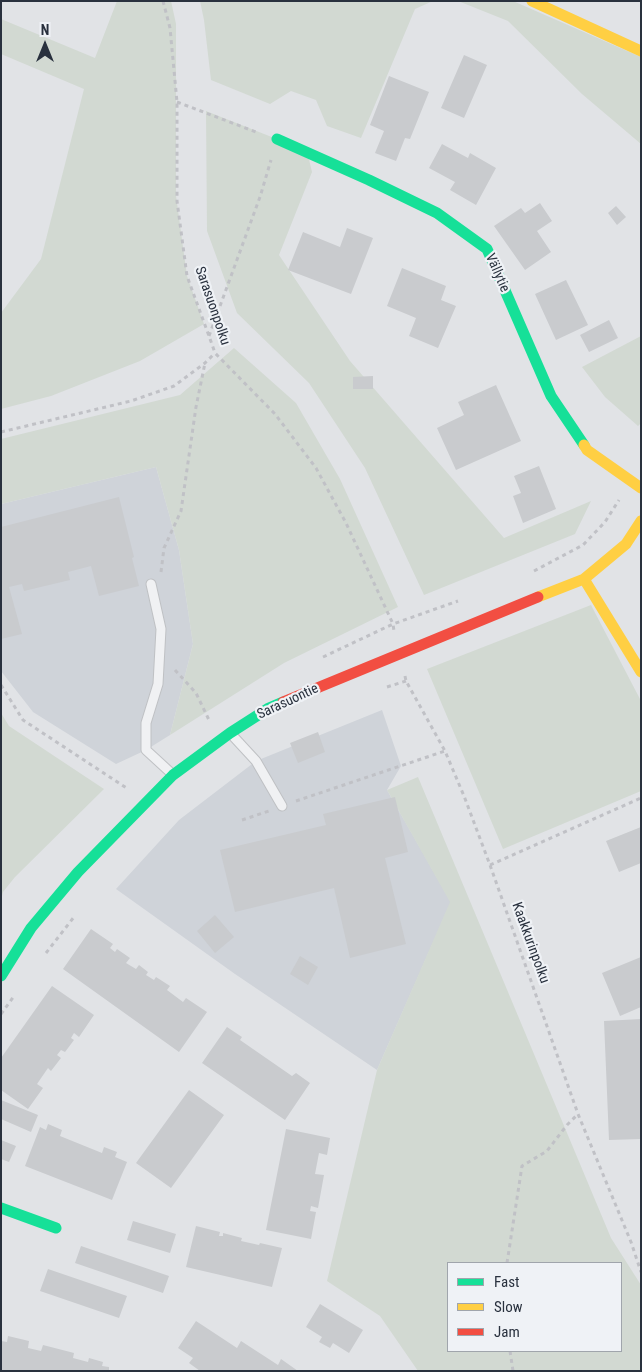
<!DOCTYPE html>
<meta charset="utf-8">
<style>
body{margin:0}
#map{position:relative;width:642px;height:1372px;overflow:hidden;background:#e1e3e6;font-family:"Roboto Condensed",sans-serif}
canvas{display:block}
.frame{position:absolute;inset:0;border:2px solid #29313e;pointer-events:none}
.legend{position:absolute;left:447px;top:1262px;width:175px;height:90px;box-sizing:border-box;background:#eff2f6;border:1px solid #a0a5ac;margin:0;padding:6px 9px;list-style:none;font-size:15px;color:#29313e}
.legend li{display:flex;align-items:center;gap:10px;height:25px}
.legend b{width:25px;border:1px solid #a0a5ac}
.north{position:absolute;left:20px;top:20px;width:50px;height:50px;-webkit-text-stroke:4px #eff2f6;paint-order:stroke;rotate:0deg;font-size:14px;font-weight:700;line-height:20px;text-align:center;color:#29313e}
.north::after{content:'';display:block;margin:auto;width:18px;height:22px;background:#29313e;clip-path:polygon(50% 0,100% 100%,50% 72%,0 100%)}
</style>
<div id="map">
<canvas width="642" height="1372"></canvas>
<div class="frame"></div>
<ul class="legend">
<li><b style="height:6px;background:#16e098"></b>Fast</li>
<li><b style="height:6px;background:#ffcf43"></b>Slow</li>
<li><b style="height:6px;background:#f24e42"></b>Jam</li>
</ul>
<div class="north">N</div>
</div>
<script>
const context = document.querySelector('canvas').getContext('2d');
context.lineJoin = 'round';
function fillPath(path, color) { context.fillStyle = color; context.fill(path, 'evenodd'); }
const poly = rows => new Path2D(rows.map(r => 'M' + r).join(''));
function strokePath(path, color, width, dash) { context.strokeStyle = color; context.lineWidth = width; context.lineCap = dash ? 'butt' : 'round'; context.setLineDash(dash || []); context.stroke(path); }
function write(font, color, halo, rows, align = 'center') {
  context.font = font + ' "Roboto Condensed",sans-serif'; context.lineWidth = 4.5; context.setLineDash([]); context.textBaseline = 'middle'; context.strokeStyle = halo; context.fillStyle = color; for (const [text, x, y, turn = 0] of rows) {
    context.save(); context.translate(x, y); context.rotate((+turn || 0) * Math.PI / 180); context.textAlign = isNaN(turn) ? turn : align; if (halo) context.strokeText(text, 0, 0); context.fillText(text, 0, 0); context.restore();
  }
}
fillPath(poly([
 [156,467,179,550,193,644,170,735,146,750,116,764,33,712,1,671,1,504],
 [382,710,401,766,387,790,451,902,377,1070,235,974,116,889,179,820,256,761]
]), '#cfd3d9');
fillPath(poly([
 [117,1,171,1,176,24,176,196,187,276,204,324,140,361,51,396,1,409,1,313,41,259,84,89,1,54,1,19,95,58],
 [200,1,433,1,415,9,361,138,327,126,316,100,291,91,270,104,211,80,204,20],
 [458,1,513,1,641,57,641,144,582,94,508,21],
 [206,111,307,151,312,172,279,255,350,361,504,538,591,501,575,534,424,595,365,468,309,383,237,313,207,231],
 [641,336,641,423,638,426,605,397,582,367],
 [234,348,296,403,340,479,398,607,284,663,170,735,193,644,179,550,156,467,1,504,1,439,180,395],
 [591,605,641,701,641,791,503,849,427,669],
 [1,713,9,726,104,789,15,877,3,892,1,900],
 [418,777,611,1238,641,1285,641,1371,418,1371,380,1316,327,1281,377,1070,450,902,387,790],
 [448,1263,621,1263,621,1351,448,1351]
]), '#d2d9d2');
fillPath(poly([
 [464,55,487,65,464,118,441,108],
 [389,76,429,92,410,139,405,138,396,161,375,153,384,131,370,125],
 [442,144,468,158,470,153,496,168,476,205,450,190,455,182,429,168],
 [540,203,552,221,537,231,551,252,525,270,494,226,521,208,525,213],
 [616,206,626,217,617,225,608,213],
 [347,228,373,238,351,294,288,270,303,232,340,247],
 [402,268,446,286,441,300,456,306,438,348,409,336,416,318,387,306],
 [566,280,588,325,556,340,535,294],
 [609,320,618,338,589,352,580,335],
 [373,376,373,389,353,389,353,377],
 [496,385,521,441,456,470,437,428,464,415,458,402],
 [539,466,556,509,523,523,513,496,521,493,514,476],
 [119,497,134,557,132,558,139,586,99,596,91,566,68,572,70,580,24,591,22,584,9,587,22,634,1,639,1,527],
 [318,732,325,752,298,763,290,743],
 [395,797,408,852,385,858,406,944,350,958,334,888,235,912,220,850,326,825,323,814],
 [641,827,641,863,619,872,606,841],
 [215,915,234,937,215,953,197,931],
 [91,929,113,944,110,948,115,952,117,949,130,958,126,963,136,969,139,965,148,972,146,975,154,980,156,977,170,986,167,990,183,1002,186,998,207,1012,179,1052,63,969],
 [300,956,318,967,308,985,290,974],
 [641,957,641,1007,620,1016,602,973],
 [52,986,94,1015,79,1037,74,1033,71,1038,74,1040,65,1052,61,1050,57,1055,61,1058,51,1071,48,1068,37,1084,43,1088,28,1109,1,1090,1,1058],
 [641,1019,641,1139,609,1140,604,1021],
 [227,1027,242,1037,240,1040,292,1076,296,1073,310,1083,285,1120,202,1063],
 [189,1090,224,1115,171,1188,136,1163],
 [1,1100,38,1115,31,1132,1,1119],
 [48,1124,62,1130,60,1136,102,1153,104,1147,117,1152,115,1157,127,1162,112,1200,25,1166,40,1127,46,1130],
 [286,1129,330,1138,327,1155,319,1153,315,1174,324,1175,318,1208,311,1206,310,1211,316,1212,311,1239,266,1230],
 [1,1140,16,1146,9,1162,1,1159],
 [133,1221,176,1234,170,1253,127,1240],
 [196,1226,220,1232,219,1236,223,1236,223,1233,242,1238,241,1241,259,1245,260,1243,282,1248,272,1287,186,1267],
 [81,1246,169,1276,163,1293,75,1263],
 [48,1269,127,1296,119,1318,40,1291],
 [320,1304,363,1330,349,1353,333,1343,330,1348,319,1342,322,1337,306,1327],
 [196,1321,237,1348,241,1341,278,1365,281,1359,298,1371,200,1371,189,1363,193,1358,178,1348],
 [8,1336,29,1341,28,1348,41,1351,43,1345,74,1353,73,1358,88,1362,89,1358,103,1362,102,1366,109,1367,109,1371,1,1371,1,1341,7,1342]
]), '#c9cbce');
const lane = poly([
 [151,584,161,629,158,684,146,723,146,750,171,773],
 [232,735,256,761,282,806]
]);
strokePath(lane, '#bfc1c4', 11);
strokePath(poly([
 [163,1,170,28,177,102,177,201,187,276,209,336,215,353,275,414,316,468,346,523,393,624,394,631],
 [177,102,256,132],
 [209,336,260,197,271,160],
 [1,432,131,401,174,386,205,363,215,353],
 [534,571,583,545,605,522,619,500],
 [161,572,164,548,181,511,196,407,205,363],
 [323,657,393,624,458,601],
 [175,670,196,693,209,720],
 [405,676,406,681,445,751,464,796,490,865,578,1114,631,1242,641,1272],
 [1,685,23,720,128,789],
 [387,687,406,681],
 [296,801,445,751],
 [242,820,269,811],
 [490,865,641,798],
 [46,953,74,917],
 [1,1014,14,996],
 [507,1263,522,1166,547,1151,567,1125,578,1114],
 [510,1351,513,1371]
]), '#c0c1c6', 3, [4, 4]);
strokePath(lane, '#f0f1f3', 9);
strokePath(poly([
 [277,139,369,180,437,213,487,249,551,396,584,445],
 [1,976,31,928,78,872,173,775,230,733,269,708,283,702],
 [1,1208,56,1228]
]), '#16e098', 11);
strokePath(poly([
 [532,1,641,51],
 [584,445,587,450,641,488],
 [584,579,641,672],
 [538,597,584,579,626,544,641,521]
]), '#ffcf43', 11);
strokePath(poly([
 [283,702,538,597]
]), '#f24e42', 11);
write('14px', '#29313e', '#eff2f6', [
 ["Vällytie",497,273,66],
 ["Sarasuonpolku",212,306,71],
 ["Sarasuontie",288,702,-25],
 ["Kaakkurinpolku",530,943,70]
]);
</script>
